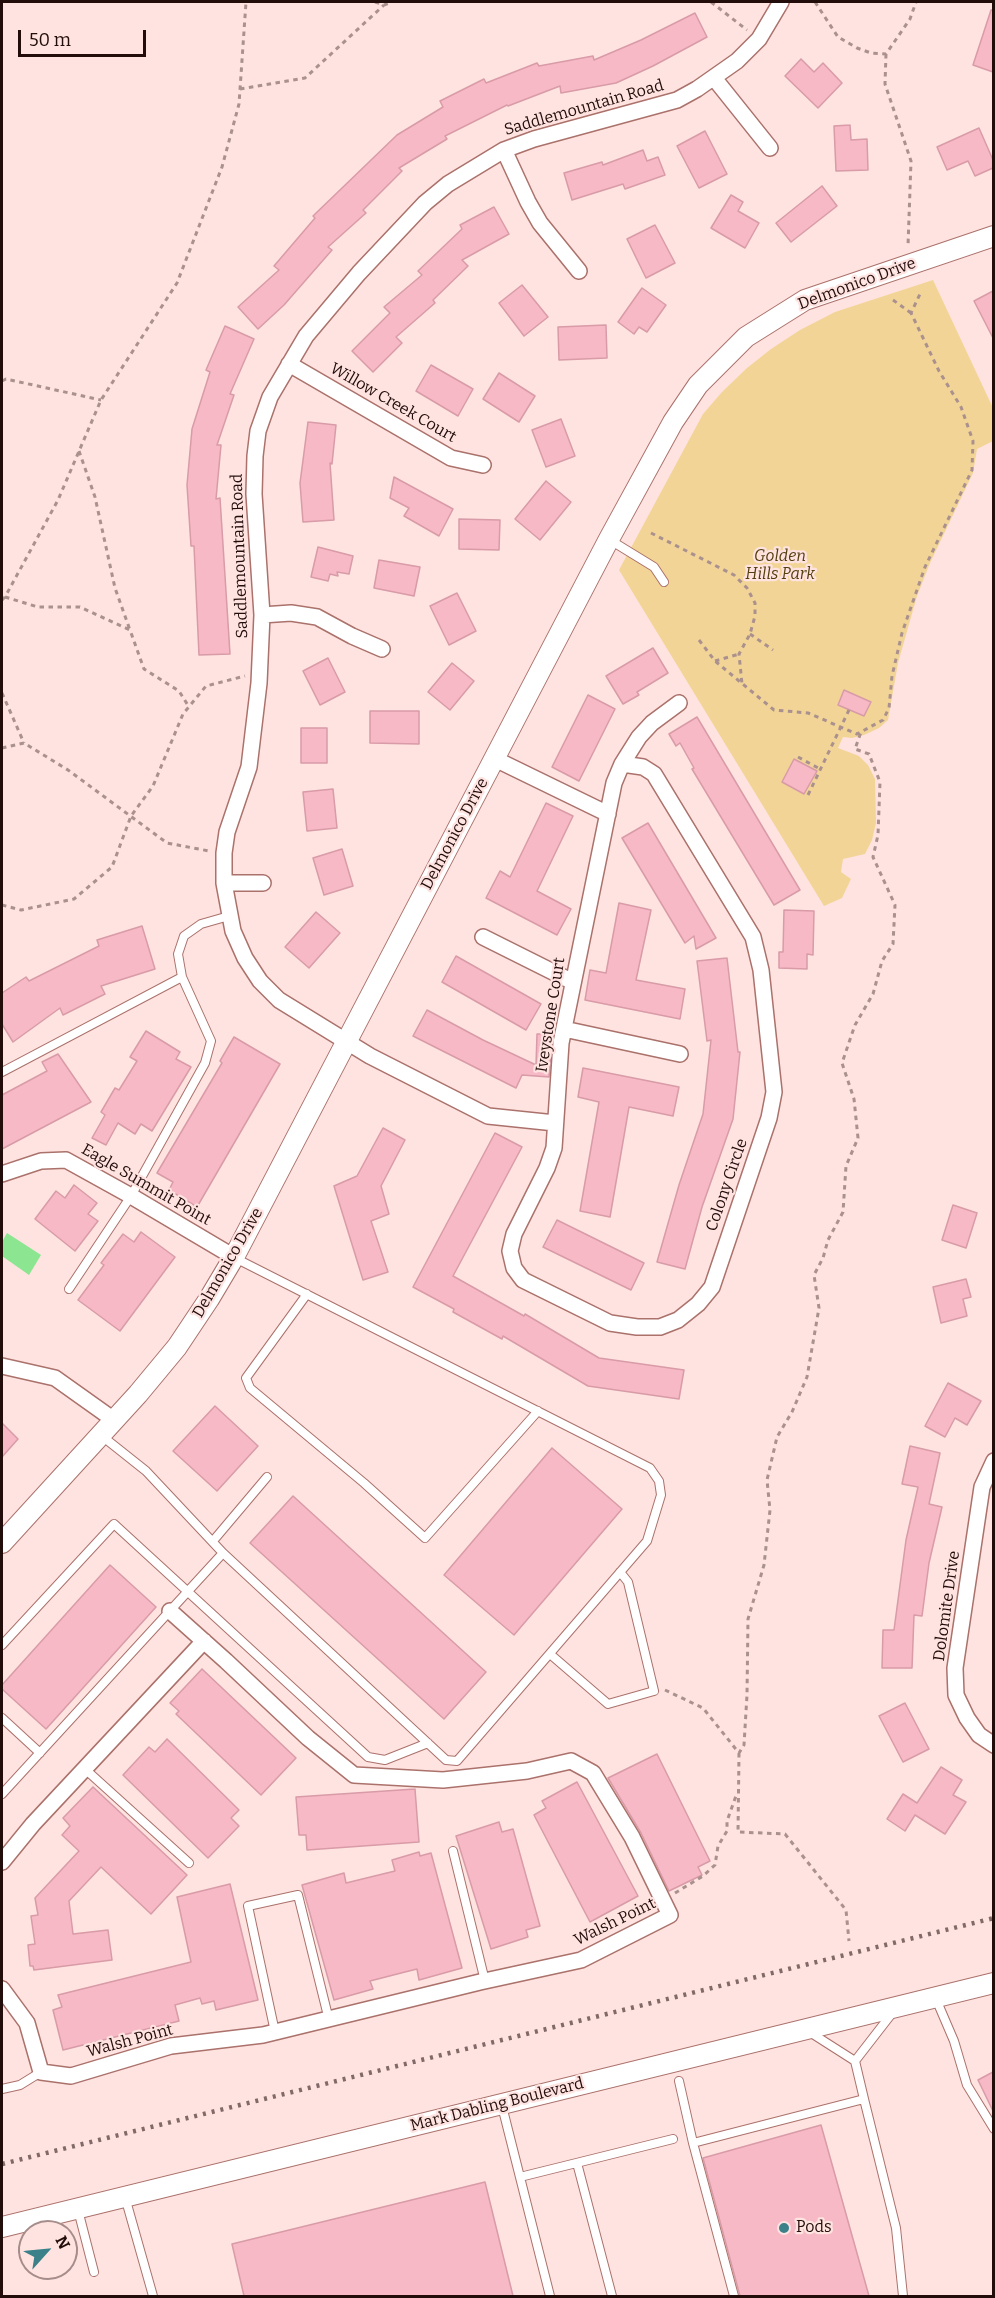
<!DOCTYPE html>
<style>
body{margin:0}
#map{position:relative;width:995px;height:2298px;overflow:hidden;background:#fee3e0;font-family:Bitter,serif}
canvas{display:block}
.frame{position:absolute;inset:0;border:3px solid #220d0b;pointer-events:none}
.north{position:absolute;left:18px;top:2220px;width:60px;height:60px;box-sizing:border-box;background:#fee3e0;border:2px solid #a68d8b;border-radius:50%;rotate:63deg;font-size:16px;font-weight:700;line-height:24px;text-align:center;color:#220d0b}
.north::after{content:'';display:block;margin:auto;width:21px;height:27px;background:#3a8189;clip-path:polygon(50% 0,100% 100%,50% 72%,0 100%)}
.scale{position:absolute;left:18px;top:30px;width:128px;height:27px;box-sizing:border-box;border:3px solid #220d0b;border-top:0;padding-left:8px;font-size:18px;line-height:21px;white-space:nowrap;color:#220d0b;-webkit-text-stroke:4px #fee3e0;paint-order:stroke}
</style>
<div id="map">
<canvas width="995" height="2298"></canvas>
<div class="frame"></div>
<div class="north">N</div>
<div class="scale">50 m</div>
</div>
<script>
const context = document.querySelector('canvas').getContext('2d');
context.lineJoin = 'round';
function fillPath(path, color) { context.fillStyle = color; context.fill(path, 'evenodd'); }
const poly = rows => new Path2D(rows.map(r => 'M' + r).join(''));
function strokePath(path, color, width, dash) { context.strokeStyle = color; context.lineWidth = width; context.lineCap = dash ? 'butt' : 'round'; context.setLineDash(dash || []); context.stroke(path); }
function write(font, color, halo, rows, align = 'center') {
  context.font = font + ' Bitter,serif'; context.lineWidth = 4.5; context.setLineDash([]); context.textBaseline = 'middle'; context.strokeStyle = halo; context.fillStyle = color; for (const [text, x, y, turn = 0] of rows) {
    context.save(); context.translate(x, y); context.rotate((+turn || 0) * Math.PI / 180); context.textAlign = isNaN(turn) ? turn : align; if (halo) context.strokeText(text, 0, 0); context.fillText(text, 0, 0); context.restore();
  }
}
fillPath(poly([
 [933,280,993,408,993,441,977,449,973,473,930,563,917,596,898,663,888,720,879,728,864,735,852,738,843,737,838,748,859,756,868,765,875,779,876,823,872,840,865,854,843,859,841,872,851,879,842,898,824,906,619,570,703,414,722,392,747,368,771,349,800,330,835,312]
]), '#f2d596');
fillPath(poly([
 [7,1233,41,1255,29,1275,2,1256,2,1242]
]), '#8be591');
const building = poly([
 [991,10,993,10,993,72,973,65,991,10],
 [695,13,707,37,653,66,616,83,561,93,560,86,508,106,507,105,445,136,447,139,399,168,402,171,363,210,366,213,328,247,332,250,284,305,258,329,238,307,279,270,274,266,315,218,313,216,397,135,443,107,440,101,484,79,486,83,537,63,539,66,593,56,594,60,641,40,695,13],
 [801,59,814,72,823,63,842,83,818,108,785,76,801,59],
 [850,125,851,140,867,139,868,170,836,171,834,126,850,125],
 [979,128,993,160,993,168,975,176,968,161,947,170,937,147,979,128],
 [705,131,727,174,699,188,677,146,705,131],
 [643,150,647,161,658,157,665,175,625,189,623,184,572,200,564,173,602,162,603,165,643,150],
 [822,186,837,206,791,242,776,223,822,186],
 [731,195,743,202,738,211,759,223,745,248,711,228,731,195],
 [494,207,509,234,462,260,468,266,433,300,435,303,396,337,402,343,373,372,352,351,390,313,384,307,422,275,418,271,462,229,460,225,494,207],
 [655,225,675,263,646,278,627,239,655,225],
 [522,285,548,317,524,336,499,303,522,285],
 [642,288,666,305,647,332,639,327,634,334,618,322,642,288],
 [993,291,993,338,974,301,993,291],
 [606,325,607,358,559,360,558,327,606,325],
 [225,326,254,339,230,394,234,395,217,445,221,445,216,499,220,498,230,654,199,655,194,546,191,546,187,485,192,429,210,372,206,370,225,326],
 [431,365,473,389,458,416,416,391,431,365],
 [499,373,535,396,519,422,483,399,499,373],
 [561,419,575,456,546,467,532,430,561,419],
 [308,422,336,425,332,464,330,463,334,520,303,522,300,483,308,422],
 [394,477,453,509,439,536,404,516,409,508,390,498,394,477],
 [546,481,571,502,540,540,515,519,546,481],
 [459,519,500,520,499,550,459,549,459,519],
 [318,547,353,556,349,574,337,572,338,576,330,574,328,581,311,577,318,547],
 [379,560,420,567,414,596,374,588,379,560],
 [457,593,476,631,449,645,430,606,457,593],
 [653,648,668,673,637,692,639,695,623,704,606,676,653,648],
 [328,658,345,692,320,705,303,671,328,658],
 [452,663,474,681,450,710,428,692,452,663],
 [844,690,871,702,864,716,838,705,844,690],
 [588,695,615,709,579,781,552,767,588,695],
 [370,711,419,711,419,744,370,743,370,711],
 [697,717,800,890,774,905,692,769,694,768,680,743,676,746,669,734,697,717],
 [301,728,327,728,327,763,301,763,301,728],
 [794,759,817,771,804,794,782,782,794,759],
 [333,789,337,828,307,831,303,792,333,789],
 [546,803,573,816,537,891,571,909,557,935,486,898,500,871,510,877,546,803],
 [648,823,716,938,696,949,694,936,685,943,622,838,648,823],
 [342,849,353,886,324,895,313,858,342,849],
 [619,903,651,910,636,980,685,989,680,1019,585,1000,590,970,606,973,619,903],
 [784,910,814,911,813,955,807,954,807,969,779,968,779,952,783,952,784,910],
 [316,912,340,933,309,968,285,947,316,912],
 [142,926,155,969,101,986,105,994,63,1015,60,1008,13,1042,2,1024,2,993,26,977,29,981,99,946,97,940,142,926],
 [456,956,541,1004,526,1030,442,982,456,956],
 [727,958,738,1052,740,1052,733,1119,702,1207,685,1269,657,1262,679,1185,703,1114,711,1040,707,1041,697,961,727,958],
 [427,1010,483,1040,536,1065,537,1034,553,1034,549,1077,522,1075,516,1088,413,1036,427,1010],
 [146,1031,180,1052,176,1059,191,1067,152,1131,141,1124,135,1134,118,1123,106,1145,92,1138,105,1115,101,1112,115,1088,119,1090,137,1061,130,1057,146,1031],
 [234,1037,280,1064,197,1207,169,1190,173,1182,157,1173,222,1063,220,1061,234,1037],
 [58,1054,91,1102,2,1149,2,1095,47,1071,42,1062,58,1054],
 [583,1068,679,1087,673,1116,629,1107,610,1217,580,1211,599,1102,578,1097,583,1068],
 [383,1128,405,1140,381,1186,389,1214,371,1221,388,1272,363,1280,334,1186,357,1176,383,1128],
 [495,1133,522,1147,453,1276,524,1316,525,1314,599,1358,684,1370,679,1399,588,1386,503,1336,502,1339,453,1312,454,1309,413,1287,495,1133],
 [74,1185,97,1203,88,1214,98,1221,75,1251,35,1219,56,1191,65,1198,74,1185],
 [953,1205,977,1213,966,1248,942,1240,953,1205],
 [557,1220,644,1263,631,1290,543,1247,557,1220],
 [141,1232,175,1257,120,1331,78,1300,104,1265,101,1263,123,1234,134,1242,141,1232],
 [966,1279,971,1297,963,1299,967,1316,941,1323,933,1287,966,1279],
 [948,1383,981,1401,967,1425,955,1418,945,1437,925,1426,948,1383],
 [215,1406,258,1446,217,1491,173,1451,215,1406],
 [2,1423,18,1439,2,1457,2,1423],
 [910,1446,940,1453,929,1504,942,1507,929,1563,922,1616,914,1615,912,1668,882,1668,883,1630,894,1630,906,1540,918,1487,902,1484,910,1446],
 [552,1448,622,1509,514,1635,444,1575,552,1448],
 [293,1496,486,1672,444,1719,250,1543,293,1496],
 [110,1565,156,1607,46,1729,2,1689,2,1685,110,1565],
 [202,1669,296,1758,261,1795,176,1714,179,1711,170,1703,202,1669],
 [905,1703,929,1749,903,1762,879,1716,905,1703],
 [167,1739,239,1810,231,1818,239,1826,208,1858,123,1775,149,1747,155,1752,167,1739],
 [657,1754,710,1861,698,1867,702,1875,669,1891,641,1833,608,1778,657,1754],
 [941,1767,962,1780,953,1795,966,1802,945,1834,915,1815,905,1831,887,1819,903,1794,917,1803,941,1767],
 [577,1782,638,1896,590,1922,534,1815,546,1808,542,1801,577,1782],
 [93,1787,187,1875,151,1914,101,1867,69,1901,73,1934,108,1930,112,1960,34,1970,33,1966,30,1966,28,1945,35,1944,31,1916,38,1915,35,1898,79,1851,62,1835,70,1826,63,1818,93,1787],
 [415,1789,419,1842,307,1850,306,1835,299,1835,296,1797,415,1789],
 [499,1822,502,1832,513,1829,540,1926,526,1930,528,1937,491,1949,456,1836,499,1822],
 [419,1852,420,1856,431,1853,462,1968,419,1980,417,1969,405,1972,370,1981,373,1989,334,2000,302,1885,344,1873,346,1883,395,1871,392,1860,419,1852],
 [230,1884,258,2000,216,2010,214,2001,202,2004,200,1998,175,2005,179,2021,63,2050,53,2010,62,2007,58,1995,191,1962,177,1897,230,1884],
 [993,2072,993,2111,978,2080,993,2072],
 [821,2125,869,2296,740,2296,703,2158,821,2125],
 [485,2182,513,2296,244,2296,232,2244,485,2182]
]);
fillPath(building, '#f8b9c6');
strokePath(building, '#d89ba7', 1.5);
const service = poly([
 [610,540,654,567,664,582],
 [2,1072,182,977],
 [69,1289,131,1196,205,1063,211,1041,182,977,178,954,184,936,201,924,229,916],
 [307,1294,246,1378,250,1388,364,1483,425,1538,538,1411],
 [102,1436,146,1471,223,1553,446,1760,457,1761,647,1541,661,1495,659,1481,650,1468,235,1258],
 [213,1541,267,1477],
 [2,1645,114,1524,368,1757,385,1760,428,1743],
 [550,1654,608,1704,654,1691,628,1582,620,1572],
 [2,1718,40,1753],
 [85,1769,189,1863],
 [2,1794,223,1553],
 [453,1851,485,1981],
 [936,1999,954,2041,967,2085,994,2129],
 [808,2031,855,2061,893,2012],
 [275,2032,248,1906,298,1895,329,2020],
 [679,2081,693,2143,864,2099,855,2061],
 [2,2089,20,2085,41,2072],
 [864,2099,896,2228,903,2296],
 [502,2106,550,2296],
 [693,2143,734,2296],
 [577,2163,612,2296],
 [520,2177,673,2139],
 [125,2197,153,2296],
 [78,2210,94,2272]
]);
const minor = poly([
 [714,78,770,148],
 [504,150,528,202,540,223,579,271],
 [289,364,451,458,483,465],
 [262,615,291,613,317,617,352,636,382,649],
 [495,759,608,814],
 [622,764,643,767,654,774,753,937,761,970,774,1092,769,1118,712,1287,698,1304,678,1320,660,1327,637,1327,610,1323,523,1280,514,1268,510,1251,514,1234,547,1168,554,1148,561,1043,614,783,622,764,639,737,652,723,679,703],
 [224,883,263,883],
 [483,937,573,982],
 [564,1029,680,1054],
 [555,1123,488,1116,370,1056,279,1000,260,981,245,958,233,931,224,883,224,853,227,832,249,767,259,683,262,615,254,494,255,456,258,431,270,397,306,336,359,273,425,203,448,184,504,150,534,139,677,100,697,89,737,61,759,39,781,2],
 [2,1174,41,1161,66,1160,131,1196,234,1257],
 [2,1366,55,1378,114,1420],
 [994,1461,982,1487,955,1668,956,1695,967,1718,979,1735,994,1745],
 [2,1862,33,1824,204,1641],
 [2,1989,27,2023,41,2072,71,2076,171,2046,263,2035,480,1982,581,1960,670,1915,632,1837,593,1773,571,1761,527,1771,443,1780,354,1775,308,1738,226,1661,170,1611]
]);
const tertiary = poly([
 [2,1543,138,1394,177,1347,209,1299,234,1257,609,539,673,422,698,385,746,337,805,300,994,236],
 [2,2227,994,1983]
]);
strokePath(service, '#ab716b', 10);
strokePath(minor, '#ab716b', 18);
strokePath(tertiary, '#ab716b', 22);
strokePath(poly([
 [375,2,384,5,392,2],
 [711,2,747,30],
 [815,2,838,37,857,48,871,53,886,54,910,19,916,2],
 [886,54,885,84,911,161,908,246],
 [240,89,305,78,384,5],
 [893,300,911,313],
 [2,381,6,379,101,400],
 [79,451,95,497,115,588,130,630],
 [651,533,734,575,747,588,755,603,755,616,750,634,739,654,742,684],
 [5,597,38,607,80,607,130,630,144,669,179,691,189,707],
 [2,600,5,597,58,500,101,400,177,283,222,167,239,104,246,2],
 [750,634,773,650],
 [699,640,715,661,774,710,808,713,857,734,883,720,889,708,892,676,902,633,925,567,972,470,973,441,961,407,939,371,911,313,920,294],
 [715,661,739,654],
 [2,693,24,743],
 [2,748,24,743,68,770,167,843,209,851],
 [798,757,820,769],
 [808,795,849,710],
 [2,905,21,910,74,899,112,867,131,816,153,786,183,714,206,686,245,676],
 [665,1690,703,1708,739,1753,744,1745,747,1695,748,1619,764,1565,770,1510,767,1480,777,1437,792,1412,807,1377,819,1308,814,1275,823,1258,828,1240,843,1212,846,1166,858,1138,854,1099,842,1063,855,1025,873,994,882,961,893,944,895,905,873,857,878,835,880,782,869,754,855,749,861,732],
 [739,1753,738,1832,785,1834,846,1910,849,1941],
 [675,1893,703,1876,715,1865,718,1846,727,1831,727,1821,737,1793]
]), '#aa918e', 3, [4.5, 4.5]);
strokePath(service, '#fff', 8);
strokePath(minor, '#fff', 15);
strokePath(tertiary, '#fff', 20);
strokePath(poly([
 [2,2164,994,1918]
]), '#816967', 4.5, [3, 6]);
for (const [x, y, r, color] of [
 [784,2228,6,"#3a8189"]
]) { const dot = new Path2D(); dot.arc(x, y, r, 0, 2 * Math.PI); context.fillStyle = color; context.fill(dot); strokePath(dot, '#fee3e0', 2); }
write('16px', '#220d0b', '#fee3e0', [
 ["Saddlemountain Road",584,108,-16],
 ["Delmonico Drive",857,284,-20],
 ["Willow Creek Court",393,403,30],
 ["Saddlemountain Road",240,556,-92],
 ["Delmonico Drive",455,834,-62],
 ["Iveystone Court",551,1015,-81],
 ["Eagle Summit Point",146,1185,30],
 ["Colony Circle",727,1185,-71],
 ["Delmonico Drive",228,1263,-60],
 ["Dolomite Drive",947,1606,-82],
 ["Walsh Point",615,1922,-26],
 ["Walsh Point",130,2041,-15],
 ["Mark Dabling Boulevard",497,2105,-14]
]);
write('italic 16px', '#523f0d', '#fee3e0', [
 ["Golden",780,557],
 ["Hills Park",780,575]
]);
write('16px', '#220d0b', '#fee3e0', [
 ["Pods",796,2228]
], 'left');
</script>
